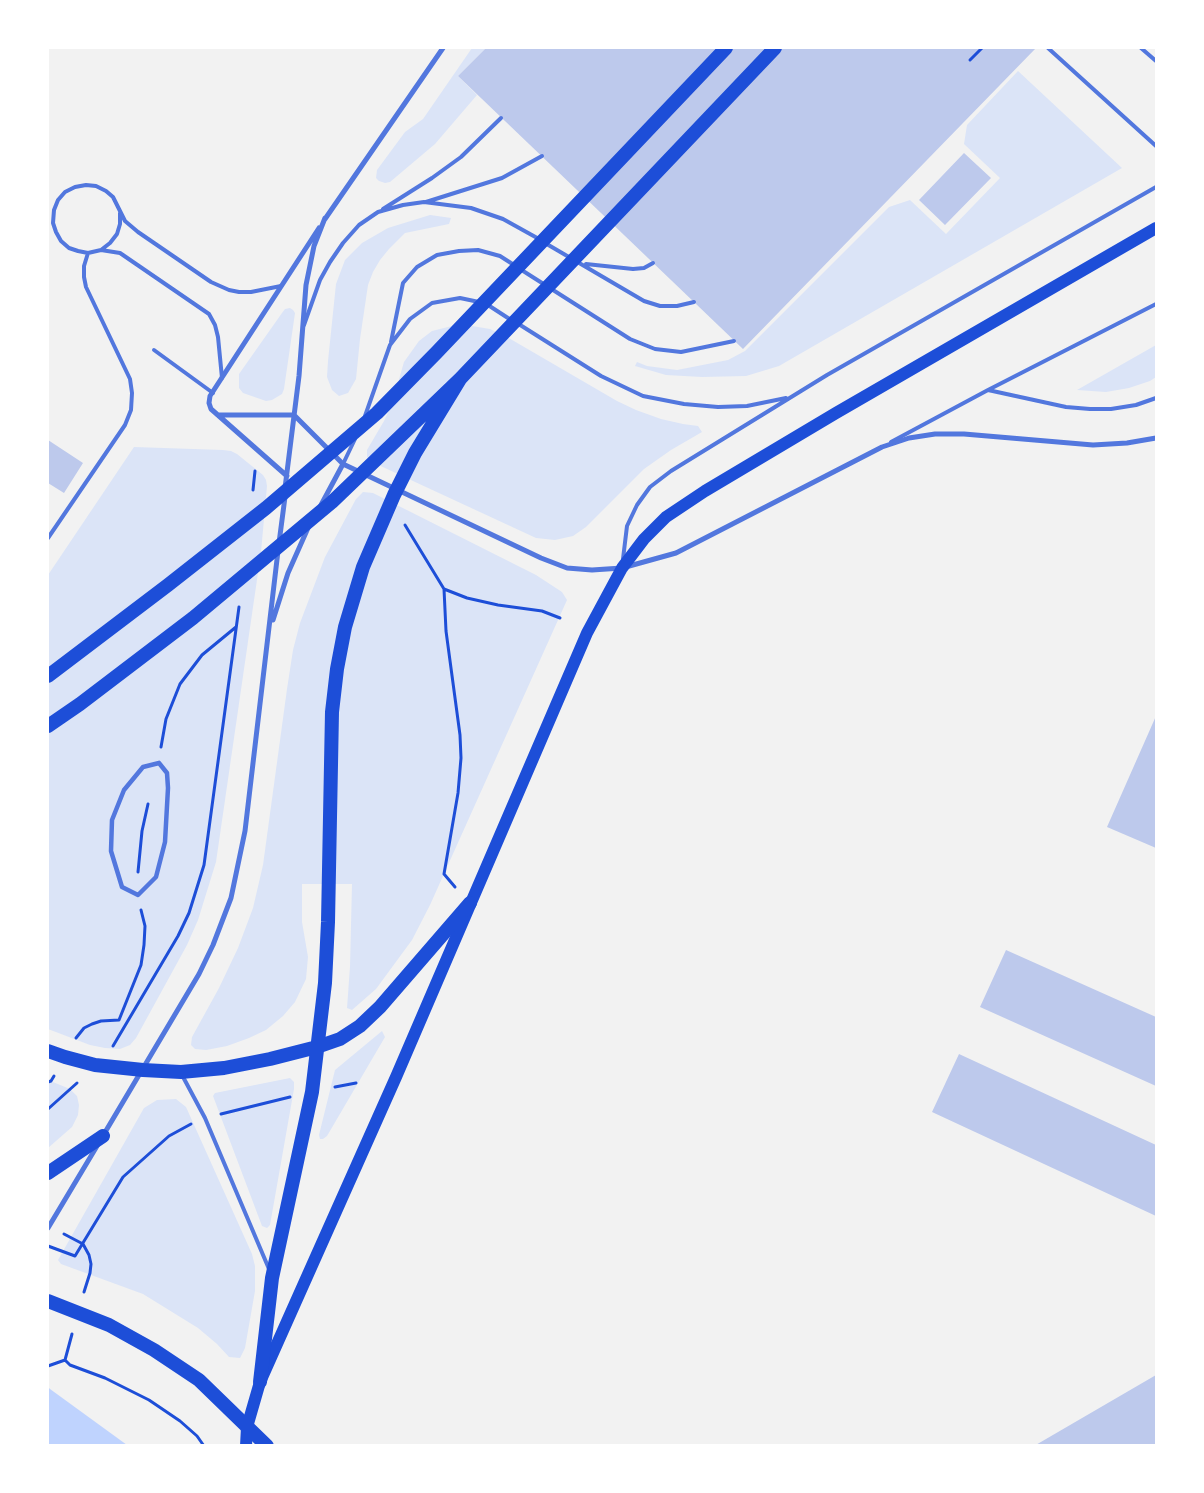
<!DOCTYPE html>
<style>
body{margin:0}
#map{position:relative;width:1204px;height:1493px;overflow:hidden;background:#f2f2f2;font-family:"Open Sans",sans-serif}
canvas{display:block}
.frame{position:absolute;inset:0;border:49px solid #fff;pointer-events:none}
</style>
<div id="map">
<canvas width="1204" height="1493"></canvas>
<div class="frame"></div>
</div>
<script>
const context = document.querySelector('canvas').getContext('2d');
context.lineJoin = 'round';
function fillPath(path, color) { context.fillStyle = color; context.fill(path, 'evenodd'); }
const poly = rows => new Path2D(rows.map(r => 'M' + r).join(''));
function strokePath(path, color, width, dash) { context.strokeStyle = color; context.lineWidth = width; context.lineCap = dash ? 'butt' : 'round'; context.setLineDash(dash || []); context.stroke(path); }
fillPath(poly([
 [472,48,486,48,458,76,477,95,435,144,390,182,385,183,379,181,376,178,377,170,405,132,423,119],
 [1018,71,1122,168,779,366,746,376,702,377,666,375,635,366,637,362,647,366,677,370,728,360,745,351,889,207,910,200,946,234,1000,178,964,144,967,125],
 [430,215,451,218,449,224,405,233,389,249,380,260,373,272,368,285,360,339,356,379,348,393,339,396,332,390,327,377,328,361,336,284,345,260,362,243,388,228],
 [290,308,293,310,295,313,284,389,282,394,272,400,266,401,243,393,239,388,239,374,282,313,285,309],
 [460,324,490,329,507,337,617,401,636,410,661,419,683,424,698,426,702,432,671,450,644,469,586,527,573,536,555,540,536,538,372,462,367,457,367,450,384,421,392,404,404,362,419,341,432,331],
 [1156,345,1156,377,1150,381,1129,388,1106,392,1077,390],
 [134,447,223,450,231,451,237,454,263,475,266,480,267,486,261,552,216,862,198,920,187,945,136,1038,130,1045,120,1049,105,1048,90,1045,48,1029,48,575],
 [363,492,373,493,536,575,562,592,567,600,430,905,412,940,376,989,352,1010,347,1008,350,967,352,884,302,884,302,922,308,957,306,979,295,1002,283,1016,266,1030,249,1038,227,1046,206,1050,195,1049,191,1045,192,1037,219,988,238,948,253,908,263,865,287,689,293,650,300,623,325,557,356,499],
 [382,1031,385,1037,327,1136,323,1139,320,1139,319,1135,335,1070],
 [290,1078,294,1082,294,1089,270,1225,267,1228,262,1226,213,1096,215,1093],
 [48,1080,70,1089,77,1096,79,1105,78,1115,72,1127,48,1148],
 [176,1099,186,1107,252,1254,255,1266,255,1291,245,1348,240,1358,229,1357,217,1344,198,1328,143,1294,61,1264,58,1260,144,1108,157,1100]
]), '#dbe4f7');
fillPath(poly([
 [48,1387,50,1389,127,1445,48,1445]
]), '#bfd3fe');
fillPath(poly([
 [486,48,1036,48,743,349,458,76],
 [964,153,991,178,945,225,919,200],
 [48,440,83,463,64,493,48,483],
 [1156,716,1156,848,1107,827],
 [1006,950,1156,1017,1156,1086,980,1007],
 [959,1054,1156,1145,1156,1216,932,1112],
 [1156,1375,1156,1446,1034,1446]
]), '#bdc9ec');
strokePath(poly([
 [970,60,982,48],
 [253,490,255,471],
 [405,525,444,589,467,598,498,605,542,611,560,618],
 [444,589,446,631,460,735,461,758,458,793,444,874,455,887],
 [161,747,166,719,180,684,202,655,236,627],
 [138,872,142,831,148,804],
 [76,1038,84,1028,92,1024,101,1021,119,1020,141,965,144,945,145,926,141,910],
 [113,1046,178,936,189,913,204,865,239,607],
 [48,1082,51,1081,54,1076],
 [335,1087,356,1083],
 [48,1109,77,1083],
 [221,1114,290,1097],
 [64,1234,83,1244,89,1255,91,1264,90,1273,84,1292],
 [48,1246,75,1256,123,1177,169,1136,191,1124],
 [65,1360,70,1365,105,1378,149,1400,180,1421,197,1436,204,1446],
 [65,1360,72,1334],
 [48,1366,65,1360]
]), '#1d4ed8', 3);
strokePath(poly([
 [1048,48,1156,146],
 [1141,48,1156,61],
 [426,202,502,178,542,156],
 [383,209,432,178,461,157,501,118],
 [120,213,120,224,117,234,110,243,101,250,88,253,78,251,69,248,61,241,56,232,53,223,54,210,58,200,65,192,75,187,86,185,96,186,106,191,113,197,125,221,138,232,211,282,229,290,239,292,251,292,281,286],
 [545,243,644,301,660,306,677,306,694,302],
 [101,250,120,253,209,314,215,325,218,337,222,378],
 [586,264,633,269,644,268,653,263],
 [520,269,630,339,655,349,681,352,734,341],
 [488,305,511,320],
 [517,323,601,376,643,396,684,404,718,407,747,406,786,398],
 [304,325,320,280,330,262,343,243,359,225,378,212,403,205,424,202,471,208,503,219,539,239],
 [391,342,403,283,417,267,437,255,459,251,478,250,500,256,514,265],
 [154,350,213,393],
 [988,390,1156,304],
 [365,416,390,345,410,319,432,303,460,298,479,302],
 [891,442,988,390,1066,407,1090,409,1111,409,1136,405,1156,398],
 [343,464,355,439],
 [48,538,125,425,131,410,132,393,130,379,86,287,84,277,84,266,88,253],
 [623,559,627,526,637,505,650,487,671,471,827,375,1156,187],
 [182,1075,205,1118,269,1269]
]), '#5277de', 4);
strokePath(poly([
 [159,763,167,773,168,788,165,842,156,877,138,895,122,887,111,851,112,820,124,790,143,767,159,763]
]), '#5277de', 4.5);
strokePath(poly([
 [325,219,443,48],
 [218,415,294,415],
 [294,415,343,464,541,558,567,568,592,570,622,568,676,553,882,447,909,438,935,434,964,434,1093,445,1127,443,1156,438],
 [287,476,211,409,209,403,210,396,319,228],
 [285,488,299,376,306,285,314,246,325,218],
 [321,505,343,464],
 [279,543,285,497],
 [273,620,288,573,308,528],
 [104,1134,199,974,213,945,231,898,245,831,278,551],
 [48,1228,97,1146]
]), '#5277de', 5);
strokePath(poly([
 [246,1446,247,1427,260,1382,396,1077,587,633,622,568,644,539,666,517,705,491,836,413,1156,228]
]), '#1d4ed8', 12);
strokePath(poly([
 [48,676,168,585,266,508,377,413,437,352,726,48],
 [48,726,80,704,193,618,332,502,460,379,775,48],
 [48,1051,65,1057,95,1065,143,1070,181,1072,224,1068,270,1059,317,1047,340,1039,360,1026,380,1007,470,903],
 [48,1173,103,1136],
 [48,1301,109,1325,154,1350,199,1380,267,1446],
 [260,1382,272,1278,312,1092,325,983,328,922,332,712,337,669,345,627,363,567,394,495,415,453,460,379]
]), '#1d4ed8', 14);
</script>
